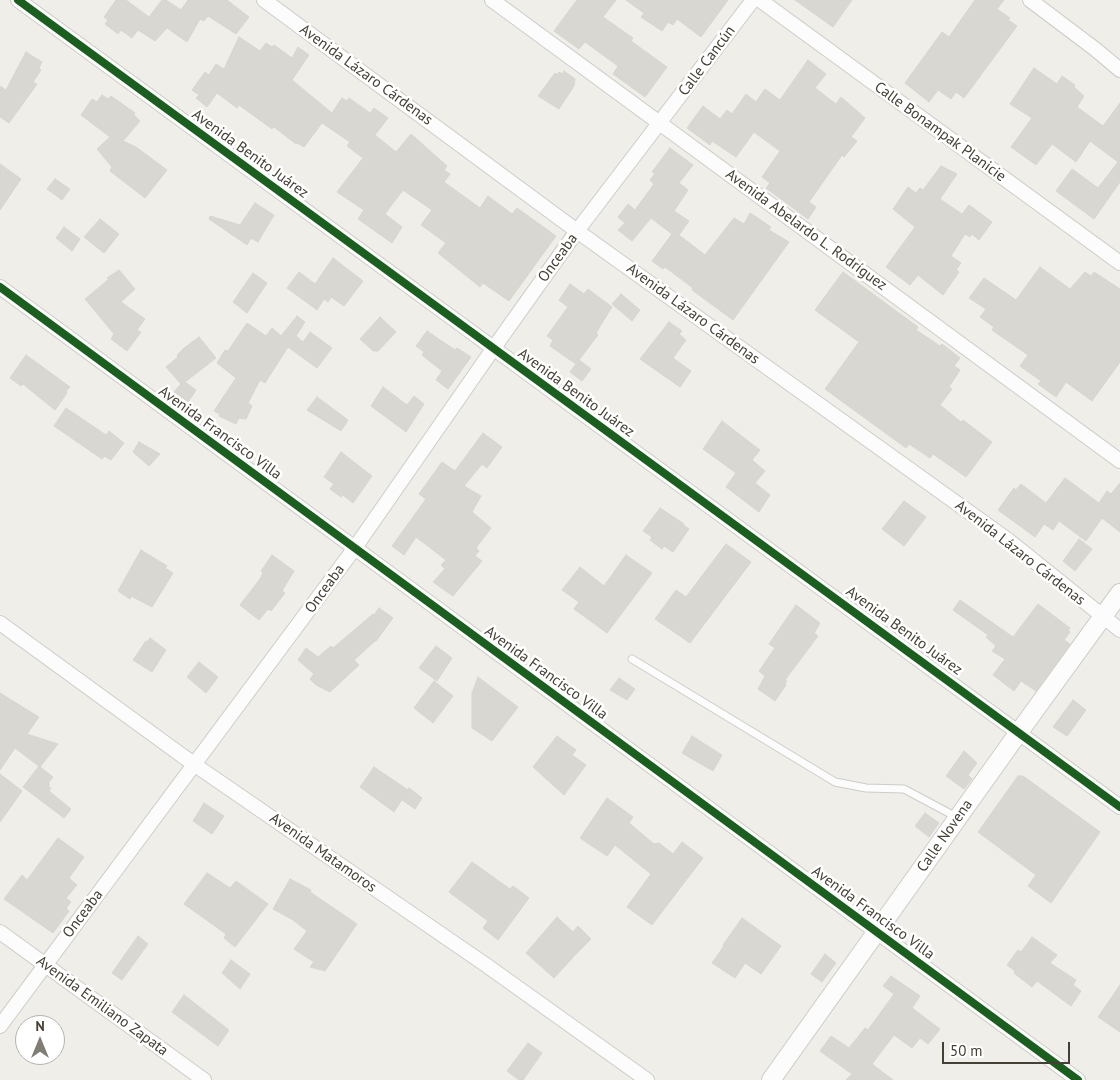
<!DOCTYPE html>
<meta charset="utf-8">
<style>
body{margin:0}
#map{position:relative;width:1120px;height:1080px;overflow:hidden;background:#efeee9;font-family:"PT Sans",sans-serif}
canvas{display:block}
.north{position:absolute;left:15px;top:1015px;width:50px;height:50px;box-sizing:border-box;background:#fff;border:1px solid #b5b3af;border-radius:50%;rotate:0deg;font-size:14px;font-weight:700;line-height:20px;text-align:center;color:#454036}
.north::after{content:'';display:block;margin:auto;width:18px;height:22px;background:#807d75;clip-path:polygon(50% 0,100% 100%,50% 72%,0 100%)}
.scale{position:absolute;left:942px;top:1042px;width:128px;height:22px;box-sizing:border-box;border:2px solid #454036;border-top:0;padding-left:6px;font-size:15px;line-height:18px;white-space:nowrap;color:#454036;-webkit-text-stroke:4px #fff;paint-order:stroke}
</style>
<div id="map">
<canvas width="1120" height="1080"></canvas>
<div class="north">N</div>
<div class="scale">50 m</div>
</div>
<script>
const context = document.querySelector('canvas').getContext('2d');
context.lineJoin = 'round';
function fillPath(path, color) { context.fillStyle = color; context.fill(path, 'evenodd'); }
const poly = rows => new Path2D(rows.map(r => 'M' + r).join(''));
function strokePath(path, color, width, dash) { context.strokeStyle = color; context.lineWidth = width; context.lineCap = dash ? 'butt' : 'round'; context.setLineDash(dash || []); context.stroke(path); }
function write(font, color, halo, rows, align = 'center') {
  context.font = font + ' "PT Sans",sans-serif'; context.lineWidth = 5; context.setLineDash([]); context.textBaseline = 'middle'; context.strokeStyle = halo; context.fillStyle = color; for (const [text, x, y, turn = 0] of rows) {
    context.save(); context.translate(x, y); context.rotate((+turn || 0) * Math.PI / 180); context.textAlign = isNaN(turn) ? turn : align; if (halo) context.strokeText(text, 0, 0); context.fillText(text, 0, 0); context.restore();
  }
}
const building = poly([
 [116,0,126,0,149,17,162,0,166,0,181,10,188,0,227,0,249,17,236,34,208,16,204,21,200,19,187,42,167,28,155,41,138,30,132,38,121,30,118,34,105,24,108,20,104,17,116,0],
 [577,0,616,0,603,17,633,38,631,41,667,67,645,97,613,74,618,66,585,42,579,49,554,31,577,0],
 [626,0,728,0,701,37,677,19,673,25,668,22,662,31,641,17,644,13,626,0],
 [795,0,852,0,833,27,795,0],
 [975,0,1004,0,997,9,1010,18,1008,20,1017,26,964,98,956,92,951,99,938,90,929,102,905,83,942,32,949,37,975,0],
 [239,37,260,51,266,43,272,47,274,45,292,58,298,47,309,55,292,80,332,113,342,98,347,101,349,98,370,113,374,108,388,118,375,135,396,152,411,134,447,166,444,170,450,174,444,182,480,208,488,196,512,214,517,208,556,236,509,301,483,283,480,287,438,253,446,243,421,225,432,210,403,190,385,214,402,227,392,243,358,219,364,210,337,192,363,158,347,146,350,142,322,123,304,147,297,143,296,144,274,127,272,129,239,105,237,108,217,93,207,107,196,98,199,95,192,90,205,72,209,75,216,64,224,69,239,37],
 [26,52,42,62,39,68,41,70,33,82,37,84,9,123,0,117,0,86,6,90,26,52],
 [808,60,826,74,815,88,836,104,841,97,865,118,851,137,857,141,844,157,842,155,809,202,816,207,808,219,766,188,770,183,762,177,780,151,754,132,736,157,712,141,710,145,687,128,703,106,720,119,727,110,732,114,746,94,756,102,765,89,780,100,808,60],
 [1034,68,1057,84,1062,76,1075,85,1074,87,1084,96,1077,107,1103,126,1120,103,1120,182,1094,219,1056,191,1072,169,1098,188,1118,162,1090,141,1076,162,1052,144,1036,165,1011,147,1032,118,1010,104,1034,68],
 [564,71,575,79,574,86,559,109,538,96,555,73,557,75,559,72,562,74,564,71],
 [102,95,108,99,111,96,135,113,132,117,134,115,140,121,123,141,136,147,167,170,145,198,110,171,112,167,97,149,110,137,81,115,92,99,97,102,102,95],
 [670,148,693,165,679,183,688,190,674,211,689,221,679,235,705,255,734,218,744,224,750,213,771,227,769,230,789,242,733,320,692,290,693,288,665,267,663,269,652,261,672,234,651,218,632,241,618,230,625,223,618,217,628,204,635,210,654,184,650,180,655,173,652,172,670,148],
 [0,164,21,179,0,210,0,164],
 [941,166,957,174,940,199,962,214,969,205,992,222,979,240,972,234,970,237,965,234,951,256,961,263,956,270,959,272,943,295,918,275,910,285,886,267,915,227,893,209,908,187,916,193,920,188,923,190,941,166],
 [55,179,70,189,62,200,47,189,55,179],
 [255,203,274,215,258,242,251,238,247,245,209,219,210,216,240,225,255,203],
 [100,219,119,234,104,253,84,237,100,219],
 [64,227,80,239,72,251,56,238,64,227],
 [333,258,363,281,344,306,331,297,328,302,324,299,317,310,287,288,299,272,315,284,333,258],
 [1040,267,1070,289,1085,272,1091,276,1094,272,1120,289,1120,362,1092,401,1066,382,1056,397,1038,384,1041,381,1020,366,1028,355,992,330,994,327,980,317,986,309,969,298,984,278,1016,300,1040,267],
 [119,270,135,289,121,302,145,319,137,330,141,332,127,351,111,339,114,334,85,299,109,279,107,278,119,270],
 [843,272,918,327,916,330,940,346,942,344,960,358,954,366,960,370,949,387,952,389,940,405,961,422,963,420,992,442,966,477,933,454,930,458,909,444,906,448,825,389,859,342,815,310,843,272],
 [253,273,267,283,247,313,233,302,253,273],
 [570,284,584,294,588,289,612,307,596,333,598,335,579,360,591,369,582,381,570,372,576,364,550,346,553,340,547,336,568,307,559,300,570,284],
 [621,294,640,310,632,321,612,304,621,294],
 [297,316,305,322,296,336,303,342,310,332,332,348,317,368,288,347,265,383,260,380,248,403,252,406,246,419,239,418,236,424,219,416,220,414,214,411,236,378,217,363,225,350,228,351,247,323,266,336,272,328,281,336,297,316],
 [380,317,396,332,378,351,373,351,360,339,380,317],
 [669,322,682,331,679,334,686,340,673,358,691,371,680,387,640,359,669,322],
 [427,331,455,350,457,348,471,357,448,389,436,380,442,371,422,355,424,352,416,346,427,331],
 [199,337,216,358,185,382,196,390,188,402,174,392,181,384,166,367,178,357,177,355,184,348,199,337],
 [26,355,70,387,66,391,67,393,55,410,23,384,21,386,10,378,26,355],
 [383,387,407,405,414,396,424,404,406,432,371,406,383,387],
 [317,397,348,420,341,431,307,410,317,397],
 [66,408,106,435,109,431,124,443,111,460,104,456,102,459,54,426,66,408],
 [722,421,760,450,752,460,765,471,755,483,770,495,759,512,726,487,736,473,703,449,722,421],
 [483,433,502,447,487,468,482,464,464,486,481,496,472,512,491,528,476,548,479,551,475,556,482,561,453,596,433,582,445,569,441,565,446,560,416,537,404,555,392,546,426,499,419,494,442,462,455,471,483,433],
 [139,442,160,454,149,466,133,452,139,442],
 [341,452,372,476,353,503,343,495,341,497,330,489,334,484,324,477,341,452],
 [1065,478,1099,503,1107,491,1111,494,1120,483,1120,532,1102,518,1086,541,1059,521,1053,530,1044,524,1035,537,998,510,1014,488,1016,490,1021,484,1046,503,1065,478],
 [904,501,926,517,904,546,882,529,904,501],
 [660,508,684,524,683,525,689,529,673,552,664,546,662,549,650,540,652,537,643,531,660,508],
 [1079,539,1092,549,1075,571,1063,561,1079,539],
 [726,544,751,562,690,643,655,619,676,590,686,597,726,544],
 [141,550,167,566,165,568,173,573,152,607,131,596,130,599,118,591,141,550],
 [272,555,294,571,282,591,285,593,271,611,268,609,259,620,240,605,260,579,263,573,261,571,272,555],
 [626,555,652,573,607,633,574,609,579,602,562,590,580,567,604,586,626,555],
 [960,600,1013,637,1038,604,1070,628,1068,631,1070,632,1064,640,1070,644,1036,691,1021,681,1014,691,993,675,1005,659,992,651,996,646,986,637,988,635,953,610,960,600],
 [796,605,820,623,814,633,818,636,785,680,787,681,785,684,786,685,775,701,758,689,765,676,759,671,775,648,769,644,796,605],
 [379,608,393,618,376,641,375,641,354,660,359,665,330,692,316,685,310,679,314,674,298,660,306,648,318,657,331,646,333,648,373,614,374,615,379,608],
 [150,638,166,650,152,672,133,660,146,641,147,642,150,638],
 [436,646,452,658,437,681,419,668,436,646],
 [199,662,218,677,206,693,187,677,199,662],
 [478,677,518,707,492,741,472,728,472,693,478,677],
 [619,678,635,689,627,700,610,690,619,678],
 [434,681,453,696,433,723,414,708,434,681],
 [0,693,39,717,27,734,58,744,40,767,15,748,0,770,0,693],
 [1073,700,1086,710,1067,736,1053,727,1073,700],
 [557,736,576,750,572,755,586,765,564,795,533,767,557,736],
 [692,736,722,755,713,771,682,753,692,736],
 [964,751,977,763,968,775,972,779,964,789,946,776,964,751],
 [39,766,53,777,48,783,50,784,48,786,51,788,49,791,71,809,64,818,23,787,39,766],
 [374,767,408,790,394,812,360,787,374,767],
 [0,774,22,791,0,822,0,774],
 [1018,776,1023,776,1100,832,1051,903,1028,886,1036,875,978,832,1018,776],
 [409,788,422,798,415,809,402,800,409,788],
 [607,798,633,817,629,823,654,844,659,843,673,854,682,842,703,858,652,925,627,907,651,874,615,845,607,856,580,838,607,798],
 [204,803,224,816,212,834,193,821,204,803],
 [925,813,939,823,929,837,915,826,925,813],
 [58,838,84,857,69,878,77,885,66,898,71,902,66,908,69,911,53,933,4,899,22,875,27,880,58,838],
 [472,862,510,889,513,886,529,898,498,940,483,928,488,921,449,892,472,862],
 [207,873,230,888,236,881,268,904,235,947,224,938,226,934,184,904,207,873],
 [290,879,311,890,310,892,357,924,325,971,310,967,314,962,294,949,307,931,293,920,273,909,290,879],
 [557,917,573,932,578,926,591,939,577,953,554,978,526,953,557,917],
 [742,918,781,946,761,974,745,963,735,978,712,963,724,946,723,945,742,918],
 [138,936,148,944,122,980,112,973,138,936],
 [1032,937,1057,955,1050,963,1076,980,1073,985,1081,991,1071,1006,1037,981,1032,987,1014,973,1015,971,1007,965,1018,950,1021,952,1032,937],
 [825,954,836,963,822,982,811,974,825,954],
 [231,960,250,974,240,989,222,973,231,960],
 [891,976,920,996,912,1008,940,1029,928,1044,920,1038,912,1048,894,1035,872,1064,893,1080,846,1080,852,1074,820,1051,831,1036,849,1048,865,1028,868,1030,894,994,883,986,891,976],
 [1120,985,1120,1032,1098,1017,1120,985],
 [184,995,229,1030,218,1046,172,1012,184,995],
 [528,1043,542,1053,523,1080,519,1080,507,1071,528,1043]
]);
fillPath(building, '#d9d7d2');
strokePath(building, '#d7d5cf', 1);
const service = poly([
 [632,659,835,782,866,788,904,789,949,813,956,820]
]);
const minor = poly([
 [18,0,1120,807],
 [264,0,577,231,1008,540,1120,630],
 [492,0,1120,461],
 [760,0,1120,263],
 [1030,0,1095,49,1120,70],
 [0,287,1078,1080],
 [0,623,195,765,486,965,647,1080],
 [0,932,204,1080],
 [0,1026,354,549,493,349,577,231,753,0]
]);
const tertiary = poly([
 [771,1080,1019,732,1120,593]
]);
strokePath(service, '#cdccc7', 9);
strokePath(minor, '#cdccc7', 16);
strokePath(tertiary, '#cdccc7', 20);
strokePath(service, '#fdfcfc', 7);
strokePath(minor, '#fdfcfc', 14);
strokePath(tertiary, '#fdfcfc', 18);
strokePath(poly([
 [18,0,1120,807],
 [0,287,1078,1080]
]), '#1b5e20', 8);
write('15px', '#454036', '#fff', [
 ["Calle Cancún",707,61,-53],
 ["Avenida Lázaro Cárdenas",366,75,36],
 ["Calle Bonampak Planicie",940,132,36],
 ["Avenida Benito Juárez",250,154,36],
 ["Avenida Abelardo L. Rodríguez",806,230,36],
 ["Onceaba",558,258,-54],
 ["Avenida Lázaro Cárdenas",693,314,36],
 ["Avenida Benito Juárez",576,393,36],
 ["Avenida Francisco Villa",220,433,36],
 ["Avenida Lázaro Cárdenas",1020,553,38],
 ["Onceaba",325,589,-54],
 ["Avenida Benito Juárez",904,631,36],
 ["Avenida Francisco Villa",546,673,36],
 ["Calle Novena",945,836,-55],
 ["Avenida Matamoros",323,853,35],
 ["Avenida Francisco Villa",873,913,36],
 ["Onceaba",83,914,-53],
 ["Avenida Emiliano Zapata",102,1006,36]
]);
</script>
